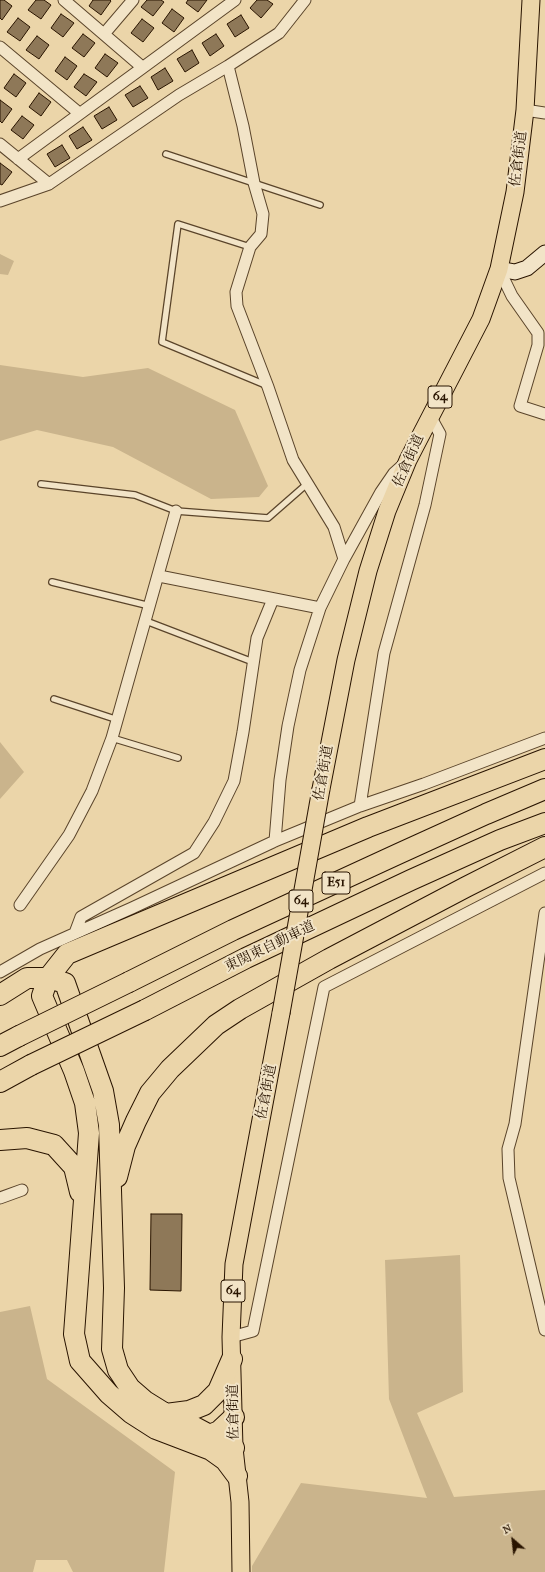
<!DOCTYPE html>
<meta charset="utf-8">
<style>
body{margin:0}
#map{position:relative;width:545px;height:1572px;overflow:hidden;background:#ebd5a9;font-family:"IM FELL French Canon",serif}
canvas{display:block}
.north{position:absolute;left:493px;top:1520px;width:40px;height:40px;-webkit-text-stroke:3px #f2e4c7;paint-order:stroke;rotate:332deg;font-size:11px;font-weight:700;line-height:16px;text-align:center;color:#291400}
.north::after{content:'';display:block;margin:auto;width:14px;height:18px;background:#291400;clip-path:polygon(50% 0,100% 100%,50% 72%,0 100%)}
</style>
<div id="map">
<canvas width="545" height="1572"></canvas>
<div class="north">N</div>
</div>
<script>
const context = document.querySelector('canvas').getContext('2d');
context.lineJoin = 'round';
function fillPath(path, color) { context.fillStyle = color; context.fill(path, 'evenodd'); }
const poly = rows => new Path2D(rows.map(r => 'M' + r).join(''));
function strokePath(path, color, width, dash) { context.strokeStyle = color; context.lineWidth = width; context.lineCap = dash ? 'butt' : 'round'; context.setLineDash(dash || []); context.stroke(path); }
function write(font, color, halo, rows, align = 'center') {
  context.font = font + ' "IM FELL French Canon","Noto Serif JP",serif'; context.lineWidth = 4; context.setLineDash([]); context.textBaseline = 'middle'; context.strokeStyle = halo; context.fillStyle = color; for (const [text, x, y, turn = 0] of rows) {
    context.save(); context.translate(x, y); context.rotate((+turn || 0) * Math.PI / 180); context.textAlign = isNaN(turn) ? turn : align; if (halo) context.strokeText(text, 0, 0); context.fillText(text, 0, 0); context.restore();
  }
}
fillPath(poly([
 [0,254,14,261,8,275,0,274],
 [0,365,83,377,148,368,235,410,268,486,259,497,211,499,113,447,37,430,0,441],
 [0,742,24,772,0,799],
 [460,1255,463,1392,417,1413,454,1497,545,1490,545,1572,252,1572,252,1566,301,1483,427,1498,389,1399,385,1260],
 [30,1306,47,1379,175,1472,164,1572,73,1572,67,1560,36,1560,33,1572,0,1572,0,1312]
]), '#cab48c');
const building = poly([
 [0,0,4,0,12,6,2,20,0,18,0,0],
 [36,0,44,0,51,5,41,19,28,10,36,0],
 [93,0,110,0,111,1,101,15,89,6,93,0],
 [147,0,161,0,164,2,153,16,141,7,147,0],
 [188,0,207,0,198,12,186,3,188,0],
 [257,0,267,0,273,4,261,18,250,8,257,0],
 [172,9,184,18,174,32,162,23,172,9],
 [61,14,74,23,63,37,51,28,61,14],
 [241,15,249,28,235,37,227,24,241,15],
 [18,18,30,27,20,41,7,32,18,18],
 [142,19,154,28,143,42,131,33,142,19],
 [83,34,95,43,84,57,72,48,83,34],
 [216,34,224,46,210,56,202,43,216,34],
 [37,36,49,45,39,59,26,50,37,36],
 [192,50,199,63,185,72,177,59,192,50],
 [105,54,118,63,107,77,95,68,105,54],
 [65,57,77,66,67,80,55,71,65,57],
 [165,68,173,81,158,90,151,77,165,68],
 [14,74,26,83,16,97,4,88,14,74],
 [84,74,97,82,86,96,74,87,84,74],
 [140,86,148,98,133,107,125,95,140,86],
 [39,93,51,102,41,116,29,107,39,93],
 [0,100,12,109,2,123,0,121,0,100],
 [109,107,117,120,102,129,94,116,109,107],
 [22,116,34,125,23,139,11,130,22,116],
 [83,127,92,140,77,149,69,136,83,127],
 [62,145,70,158,55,167,47,154,62,145],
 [0,163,12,172,2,185,0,184,0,163],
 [151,1214,182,1214,181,1291,150,1290,151,1214]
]);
fillPath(building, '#8e7858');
strokePath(building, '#291400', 1);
const lane = poly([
 [166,154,320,205],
 [250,247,178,224,162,342,268,386],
 [41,484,135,495,176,511,268,518,308,483],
 [52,582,150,606],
 [146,621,253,662],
 [54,699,118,720],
 [112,738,178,758]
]);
const street = poly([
 [64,0,142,67],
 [104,34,133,0],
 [0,47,79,113],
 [228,66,243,126,254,183,263,214,261,234,250,247,236,292,237,306,268,387,293,460,334,527,344,559],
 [525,110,545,113],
 [0,144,49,184],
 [18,159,235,0],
 [0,201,49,184,179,95,228,66,279,33,305,0],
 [499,269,512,296,538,333,538,345,520,406,545,414],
 [159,576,320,608],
 [360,806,384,653,425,505,440,434,430,416],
 [275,841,280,780,288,726,300,670,320,608,344,559,381,492,394,473,404,464],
 [20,905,69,835,92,791,112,738,176,511],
 [545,913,515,1124,508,1149,509,1178,545,1330],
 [75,933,81,917,194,853,214,822,234,781,243,732,257,638,273,599],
 [0,972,40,949,132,908,275,841,360,806,424,784,545,738],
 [0,1198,22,1190],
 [231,1337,253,1331,324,987,545,873]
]);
const secondary = poly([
 [499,269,515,272,527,268,545,253]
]);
const primary = poly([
 [321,789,346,660,368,571,387,511,408,460,481,319,499,269,515,192,525,110,531,0],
 [241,1572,240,1502,234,1448,231,1337,234,1264,281,1013]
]);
const highway = poly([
 [129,982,233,930,398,854,486,814,545,789],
 [0,995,27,978,48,978,65,983,103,1091,109,1125,114,1288,112,1349,118,1370,130,1388,145,1401,166,1414,189,1424,234,1448],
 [145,1010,246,958,411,880,500,840,545,823],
 [0,1046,19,1036],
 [0,1082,31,1065],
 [0,1140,27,1138,54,1145,74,1167,80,1192],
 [117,1177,125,1146,136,1121,150,1093,170,1069,216,1025,240,1009,329,959,466,887,545,847],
 [166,1414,189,1411,204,1405,218,1391,232,1359],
 [201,1439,219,1431,234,1417],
 [237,1476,225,1460,211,1450,156,1429,131,1413,109,1394,80,1361,74,1334,89,1133,85,1103,74,1071,42,996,48,978,67,954,368,827,545,759]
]);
strokePath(lane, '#5a442a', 8);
strokePath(street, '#5a442a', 13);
strokePath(secondary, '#291400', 17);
strokePath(primary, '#291400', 19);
strokePath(highway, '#291400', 22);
strokePath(lane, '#f2e4c7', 5.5);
strokePath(street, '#f2e4c7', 11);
strokePath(secondary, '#f2e4c7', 15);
strokePath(primary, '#ebd5a9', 17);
strokePath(highway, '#ebd5a9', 20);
const primaryBridge = poly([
 [281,1013,321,789]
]);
const highwayBridge = poly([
 [19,1036,129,982],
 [31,1065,145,1010]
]);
strokePath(primaryBridge, '#291400', 19, []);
strokePath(highwayBridge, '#291400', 22, []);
strokePath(primaryBridge, '#ebd5a9', 17);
strokePath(highwayBridge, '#ebd5a9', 20);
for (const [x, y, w] of [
 [440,397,24],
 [336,883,28],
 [301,901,24],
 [233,1291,24]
]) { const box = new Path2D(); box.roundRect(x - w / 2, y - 11, w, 22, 3); context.fillStyle = '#f2e4c7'; context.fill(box); strokePath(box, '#291400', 1); }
write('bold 13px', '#291400', null, [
 ["64",440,397],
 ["E51",336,883],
 ["64",301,901],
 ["64",233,1291]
]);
write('14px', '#291400', '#f2e4c7', [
 ["佐倉街道",519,159,-83],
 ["佐倉街道",409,461,-66],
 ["佐倉街道",324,773,-80],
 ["東関東自動車道",270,947,-26],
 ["佐倉街道",267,1092,-79],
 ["佐倉街道",234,1412,-91]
]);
</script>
